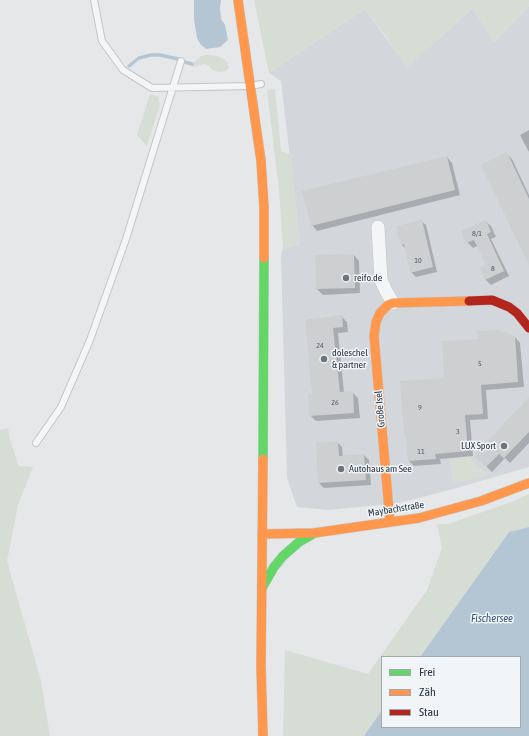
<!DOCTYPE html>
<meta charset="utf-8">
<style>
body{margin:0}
#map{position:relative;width:529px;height:736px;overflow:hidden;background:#e5e7e9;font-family:"Asap Condensed",sans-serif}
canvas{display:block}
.legend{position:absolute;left:381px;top:656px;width:140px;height:72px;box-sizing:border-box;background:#f2f5f8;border:1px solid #a2a9af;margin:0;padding:5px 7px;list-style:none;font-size:12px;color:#2b3642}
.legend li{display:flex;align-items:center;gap:8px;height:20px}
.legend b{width:20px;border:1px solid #a2a9af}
</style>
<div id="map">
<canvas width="529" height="736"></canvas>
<ul class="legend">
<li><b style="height:5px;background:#63d668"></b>Frei</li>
<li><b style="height:5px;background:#ff974d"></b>Zäh</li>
<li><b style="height:5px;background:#b3261e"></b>Stau</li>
</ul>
</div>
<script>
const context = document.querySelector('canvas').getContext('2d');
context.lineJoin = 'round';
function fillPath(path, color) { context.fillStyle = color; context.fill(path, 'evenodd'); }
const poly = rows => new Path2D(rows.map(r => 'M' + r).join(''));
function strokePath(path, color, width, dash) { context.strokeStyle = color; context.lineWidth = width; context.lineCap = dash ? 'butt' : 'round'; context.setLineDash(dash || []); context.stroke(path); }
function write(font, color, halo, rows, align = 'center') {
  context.font = font + ' "Asap Condensed",sans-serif'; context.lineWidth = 3; context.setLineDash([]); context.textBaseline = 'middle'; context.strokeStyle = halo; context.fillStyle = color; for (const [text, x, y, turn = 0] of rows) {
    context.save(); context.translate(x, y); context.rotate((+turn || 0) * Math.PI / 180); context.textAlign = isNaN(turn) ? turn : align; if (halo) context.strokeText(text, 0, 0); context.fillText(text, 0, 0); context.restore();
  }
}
fillPath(poly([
 [529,6,529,467,446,491,399,503,329,510,297,507,287,478,281,254,283,249,300,244,281,81,269,73,365,9,407,67,473,8,494,42]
]), '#d3d7dc');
fillPath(poly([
 [254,0,529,0,529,6,494,42,473,8,407,68,385,35,365,9,269,73],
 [207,55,218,56,224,59,227,62,229,68,225,71,219,72,214,71,208,65,204,64,193,67,192,65,194,62,201,56],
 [275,89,281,151,291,155,300,244,283,249,279,190,267,90],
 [150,94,158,97,160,105,147,146,137,135],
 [8,428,10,440,19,466,33,467,18,505,7,561,41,681,50,736,0,736,0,430],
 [469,456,488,475,453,484,449,460],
 [529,494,529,527,509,532,420,657,382,657,382,710,364,736,283,736,285,650,368,674,427,590,442,548,437,524,448,524,514,501]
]), '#d6ddd5');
fillPath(poly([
 [194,0,221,0,220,8,221,19,225,25,228,40,220,47,206,49,201,45,197,38,194,20],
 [529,527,529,736,364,736,382,710,382,727,520,727,520,657,420,657,509,532]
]), '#b4c6d3');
fillPath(poly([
 [529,130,529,152,520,135],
 [506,153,512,159,529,195,529,262],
 [447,157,452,163,460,195,317,231,312,225],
 [421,221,426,225,437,272,416,277,411,272,406,249,402,245],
 [485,221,491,226,496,237,491,239,509,276,491,285,485,279,487,266,478,246,473,248,467,242],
 [354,255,359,261,360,293,323,295,317,289,316,256],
 [341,316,347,322,348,332,338,333,344,393,353,393,358,398,360,418,316,421,310,415,314,395,306,320],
 [515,337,520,343,524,387,486,390,488,419,470,420,473,456,440,459,441,464,414,466,409,461,407,437,405,435,445,379],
 [529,399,529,443,510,463,505,458,492,472,476,456],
 [337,442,342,447,343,457,364,455,369,460,371,485,324,488,319,483]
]), '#0003');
strokePath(poly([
 [185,62,192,64],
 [129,66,139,58,151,55,160,55,178,59]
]), '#b4c6d3', 3.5);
fillPath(poly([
 [507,152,529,199,529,265,481,165],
 [447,156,455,190,311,226,302,191],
 [422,220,433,267,410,273,404,244,401,245,396,226],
 [486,220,491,232,487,234,504,271,485,280,480,268,486,265,474,240,466,243,461,231],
 [354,254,355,288,316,289,315,255],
 [342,315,343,327,333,328,340,392,353,391,354,413,309,416,308,395,312,394,305,320],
 [499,330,515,336,518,382,481,385,483,414,465,415,468,451,435,454,436,459,408,461,406,435,404,435,400,381,444,378,442,341,478,339,477,331],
 [529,397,529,432,504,458,499,454,486,467,474,456],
 [338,441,339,456,364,454,366,480,318,483,316,443]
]), '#cdcfd1');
const lane = poly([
 [94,0,102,41,123,70,152,88,250,86,261,84],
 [36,443,61,407,90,340,126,239,181,61]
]);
const street = poly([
 [378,227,381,280,386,291,393,303]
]);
const fast = poly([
 [263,459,264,258],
 [262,588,274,567,283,556,299,542,313,534]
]);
const slow = poly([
 [238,0,261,161,264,207,264,258],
 [390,522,374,336,376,322,380,313,388,305,393,303,469,301],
 [262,534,314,533,419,518,481,501,529,483],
 [263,736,261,666,263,459]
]);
const jam = poly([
 [469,301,492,300,509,307,517,313,529,328]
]);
strokePath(lane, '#c3c5c7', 8);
strokePath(street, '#c3c5c7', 14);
strokePath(fast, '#c3c5c7', 10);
strokePath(slow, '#c3c5c7', 10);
strokePath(jam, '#c3c5c7', 10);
strokePath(lane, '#f3f5f6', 6);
strokePath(street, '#f3f5f6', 13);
strokePath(fast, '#63d668', 9);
strokePath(slow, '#ff974d', 9);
strokePath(jam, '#b3261e', 9);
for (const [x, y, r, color] of [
 [346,278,4,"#6c747c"],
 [324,359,4,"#6c747c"],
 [504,446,4,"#6c747c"],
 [341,469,4,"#6c747c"]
]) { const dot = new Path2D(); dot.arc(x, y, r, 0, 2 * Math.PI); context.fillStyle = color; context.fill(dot); strokePath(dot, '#f2f5f8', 1.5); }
write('8px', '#545d66', null, [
 ["8/1",477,233],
 ["10",418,260],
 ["8",493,268],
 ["24",320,345],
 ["5",480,363],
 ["26",335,402],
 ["9",420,407],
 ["3",458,431],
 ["11",421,451]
]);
write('10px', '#2b3642', '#f2f5f8', [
 ["reifo.de",354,278],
 ["doleschel",332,353],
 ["& partner",332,365],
 ["LUX Sport",496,446,"right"],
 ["Autohaus am See",349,469]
], 'left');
write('10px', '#2b3642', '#f2f5f8', [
 ["Große Isel",380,409,-95],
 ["Maybachstraße",396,509,-9]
]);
write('italic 11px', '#365976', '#f2f5f8', [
 ["Fischersee",492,619]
]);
</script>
